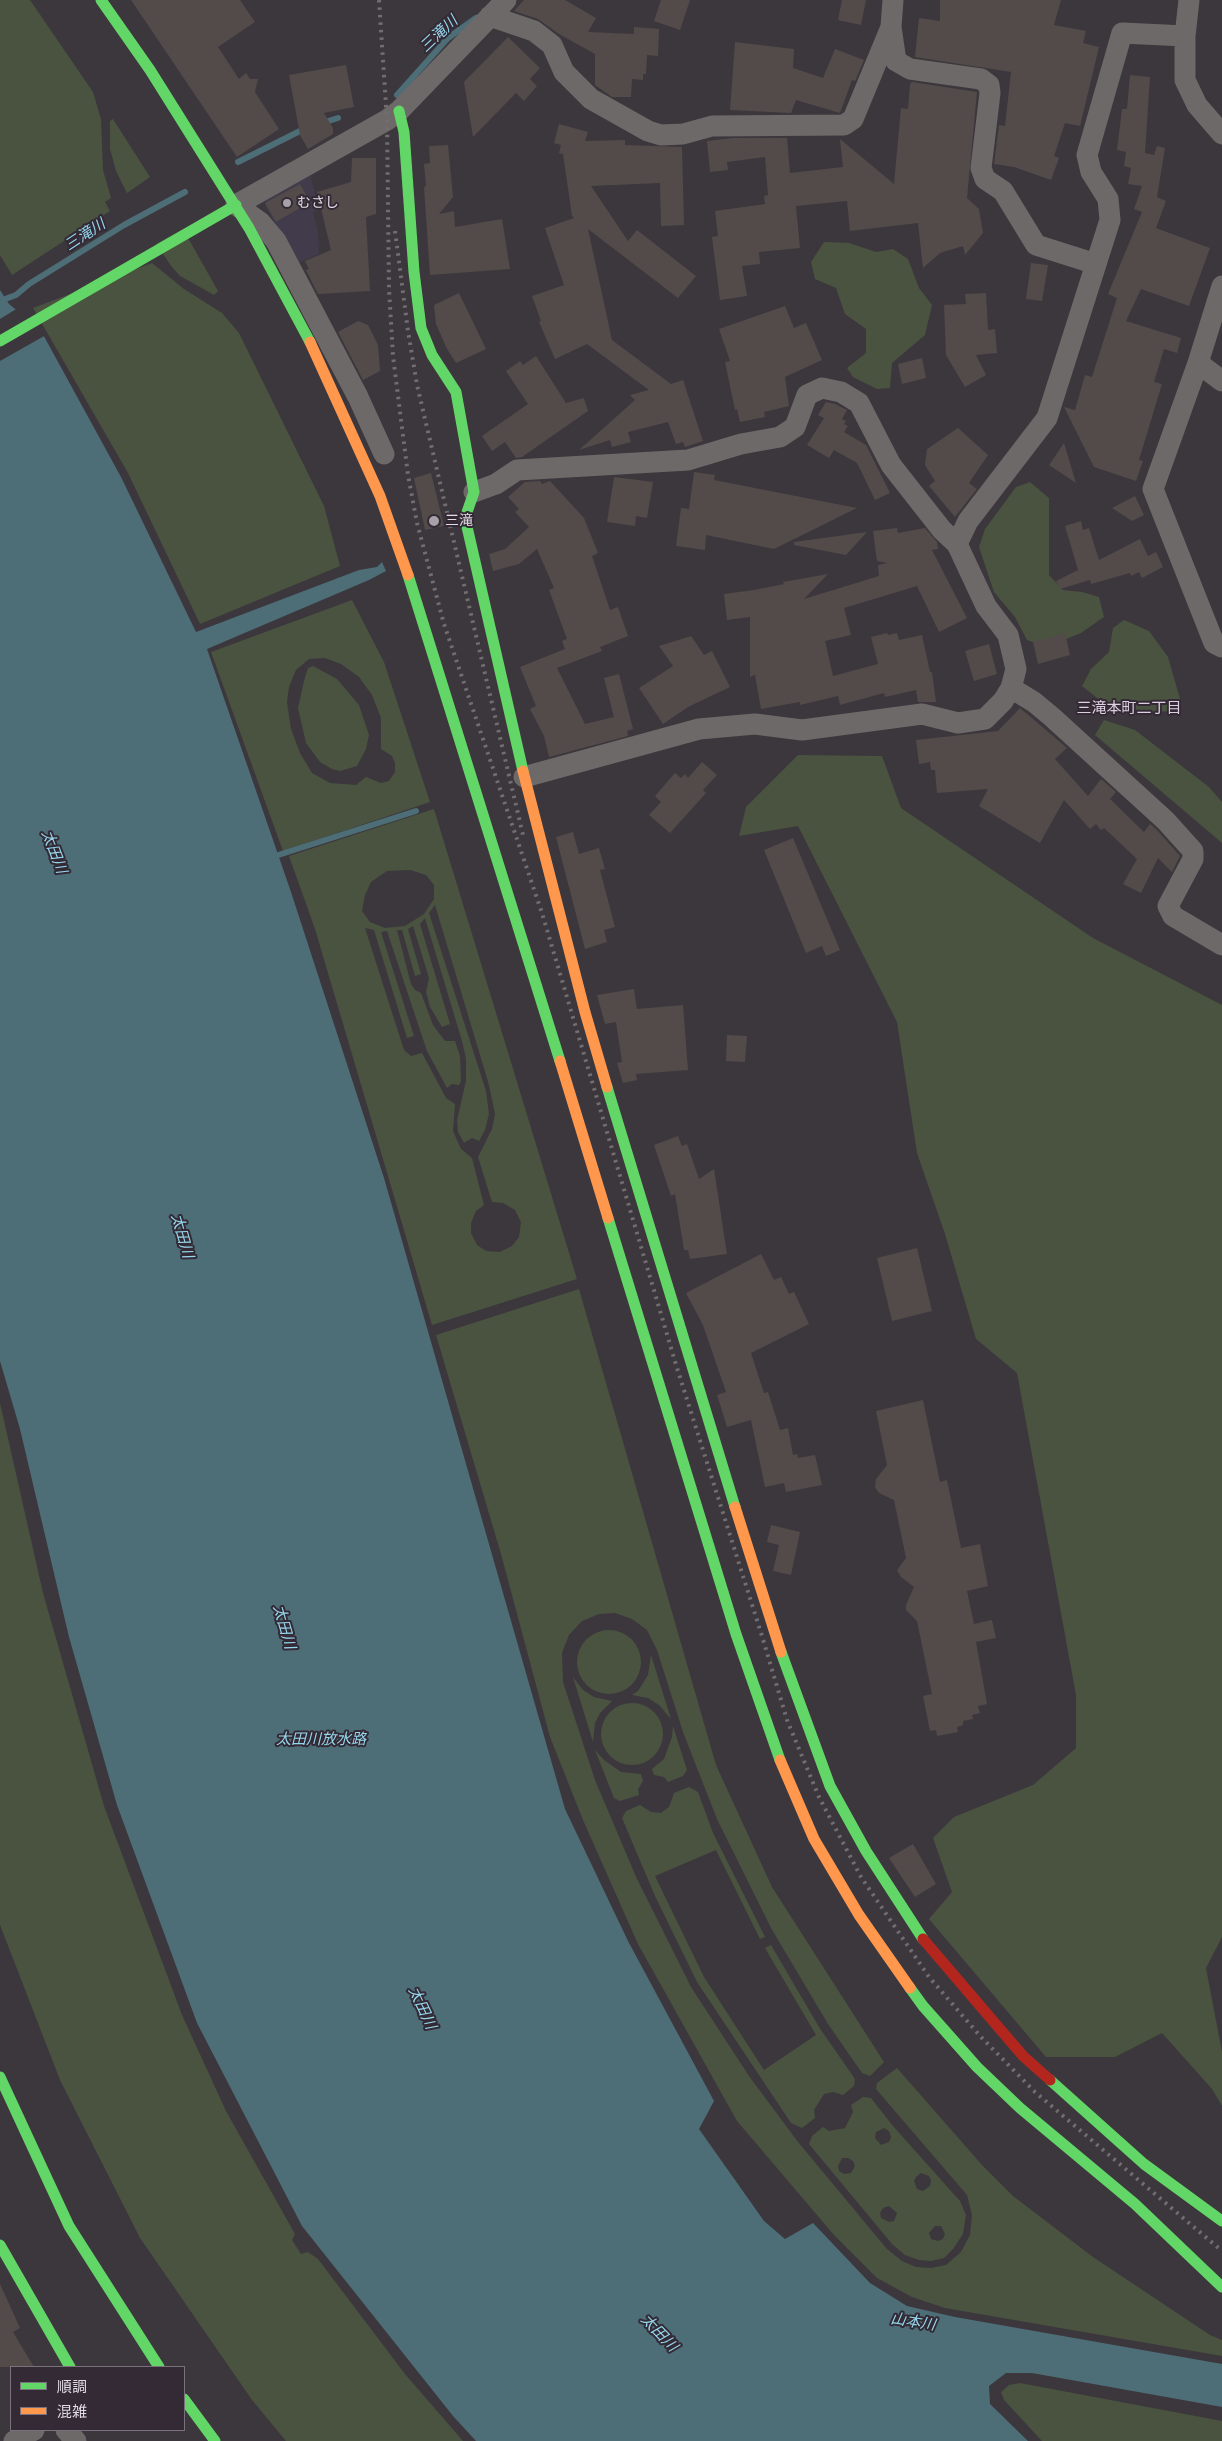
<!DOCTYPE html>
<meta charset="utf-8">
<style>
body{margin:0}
#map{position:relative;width:1222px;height:2441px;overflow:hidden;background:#3c373d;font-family:"Alegreya Sans","Noto Sans JP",sans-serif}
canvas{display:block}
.legend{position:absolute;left:10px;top:2366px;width:175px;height:65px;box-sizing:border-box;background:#332a36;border:1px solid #79717b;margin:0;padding:6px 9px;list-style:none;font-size:15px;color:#e1dbe3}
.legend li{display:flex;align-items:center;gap:10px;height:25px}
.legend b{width:25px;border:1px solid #79717b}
</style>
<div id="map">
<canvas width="1222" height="2441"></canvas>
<ul class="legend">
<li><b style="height:6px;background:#63d668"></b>順調</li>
<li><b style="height:6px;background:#ff974d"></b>混雑</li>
</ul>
</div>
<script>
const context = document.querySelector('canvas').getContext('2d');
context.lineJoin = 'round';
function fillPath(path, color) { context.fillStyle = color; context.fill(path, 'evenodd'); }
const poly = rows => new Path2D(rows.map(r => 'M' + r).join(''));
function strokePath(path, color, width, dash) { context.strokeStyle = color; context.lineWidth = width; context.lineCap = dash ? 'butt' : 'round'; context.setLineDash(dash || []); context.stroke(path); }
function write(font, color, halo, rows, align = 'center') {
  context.font = font + ' "Alegreya Sans","Noto Sans JP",sans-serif'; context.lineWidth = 4; context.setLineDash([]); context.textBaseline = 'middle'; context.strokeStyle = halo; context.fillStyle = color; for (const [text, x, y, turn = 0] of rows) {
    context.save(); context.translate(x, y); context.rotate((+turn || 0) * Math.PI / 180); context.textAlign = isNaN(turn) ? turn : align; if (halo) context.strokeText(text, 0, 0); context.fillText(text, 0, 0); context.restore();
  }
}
fillPath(poly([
 [310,174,319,209,313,212,318,232,319,254,298,263,265,206,266,200]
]), '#413b4b');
fillPath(poly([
 [0,0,30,0,93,92,101,119,103,170,111,198,105,202,110,211,12,275,0,255],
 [113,119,150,177,127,193,116,171,110,149,110,121],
 [183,229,218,291,214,295,180,276,172,267,156,244],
 [824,242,849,243,876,252,893,249,908,259,919,288,932,305,925,335,892,363,890,388,877,389,853,377,847,368,866,353,866,329,845,314,836,288,815,279,811,262],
 [152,263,184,289,222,313,239,333,324,506,340,566,200,624,128,473,33,308],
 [1030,482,1049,498,1049,575,1063,590,1082,592,1099,597,1104,617,1081,633,1047,647,1027,640,1015,617,994,592,979,547,985,529,1016,487],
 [352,600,384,662,430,802,283,851,211,652],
 [325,658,341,664,359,677,372,695,381,718,381,749,392,756,395,763,395,772,389,781,381,783,366,777,356,785,330,783,312,773,300,753,291,729,287,702,289,687,296,670,309,659],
 [1124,620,1149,631,1168,657,1181,702,1171,711,1142,713,1101,701,1082,686,1091,669,1109,652,1113,628],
 [313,666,337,679,359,705,369,735,366,749,357,766,340,771,332,769,320,762,306,743,298,708,304,681,308,668],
 [1104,720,1135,730,1209,787,1222,802,1222,843,1095,735],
 [798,755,882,756,901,808,1093,938,1222,1005,1222,1937,1206,1968,1222,2052,1222,2106,1212,2089,1162,2033,1115,2057,1046,2057,929,1919,952,1892,933,1838,954,1817,1033,1785,1076,1748,1076,1695,1017,1373,976,1339,945,1234,917,1153,897,1022,798,826,739,836,746,807],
 [434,809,577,1279,432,1325,315,929,289,856],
 [410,870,426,875,434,885,434,899,424,914,405,926,385,928,370,922,362,911,365,895,371,882,387,871],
 [435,905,489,1085,495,1114,492,1129,478,1157,492,1202,503,1203,515,1210,521,1222,519,1237,512,1246,500,1252,486,1251,477,1245,471,1233,471,1223,476,1211,484,1205,472,1158,461,1149,453,1131,455,1104,446,1098,422,1053,411,1056,404,1050,365,928,374,930,407,1038,414,1036,381,932,387,931,427,1051,447,1088,452,1084,459,1085,461,1081,460,1056,455,1041,445,1041,433,1025,421,993,415,990,411,984,397,930,402,930,415,976,421,974,408,929,413,926,429,978,426,992,430,1007,442,1027,450,1024,420,924,425,918,462,1041,466,1059,466,1081,457,1120,458,1132,464,1143,472,1138,479,1141,485,1130,489,1114,486,1091,429,913],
 [579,1289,716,1765,772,1887,884,2062,870,2076,862,2073,828,2024,771,1928,717,1819,683,1732,657,1650,647,1630,632,1619,615,1613,599,1614,582,1621,569,1635,562,1653,563,1682,595,1780,637,1879,691,1987,749,2076,798,2142,887,2249,902,2261,916,2267,931,2268,946,2265,961,2252,970,2235,972,2215,967,2195,876,2089,877,2083,897,2068,982,2165,1013,2196,1093,2257,1210,2335,1222,2340,1222,2356,945,2308,912,2297,877,2278,834,2235,737,2121,638,1944,583,1820,550,1737,501,1554,436,1335],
 [0,1403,43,1593,104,1806,182,2015,226,2111,295,2234,292,2240,301,2254,308,2252,318,2259,405,2374,463,2441,286,2441,252,2400,140,2238,60,2080,0,1925],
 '577 1662a32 32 0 1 1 64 0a32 32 0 1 1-64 0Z',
 [651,1655,671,1719,659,1705,648,1698,632,1695,638,1691,648,1675],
 [573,1677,583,1690,594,1697,612,1701,600,1713,595,1723,593,1742],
 '601 1734a31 31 0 1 1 62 0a31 31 0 1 1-62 0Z',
 [673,1726,687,1770,683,1776,668,1782,664,1777,654,1775,652,1769,664,1759,672,1737],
 [595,1750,604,1760,621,1772,641,1774,643,1781,638,1789,639,1795,620,1801,614,1798],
 [689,1787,698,1792,713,1833,765,1937,760,1939,716,1850,655,1876,704,1977,764,2070,816,2035,765,1948,771,1945,819,2027,855,2079,854,2086,843,2095,833,2092,824,2094,814,2110,815,2118,802,2128,791,2123,697,1982,655,1896,622,1818,626,1811,640,1805,651,1812,661,1813,669,1807,674,1793],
 [863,2097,871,2098,893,2126,960,2201,966,2215,963,2234,953,2249,944,2258,931,2261,919,2260,905,2255,892,2244,809,2144,812,2136,823,2127,829,2131,845,2128,853,2112,851,2105],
 [884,2128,889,2131,891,2137,889,2142,881,2145,875,2138,876,2132],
 [842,2158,848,2158,853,2161,855,2166,851,2173,844,2174,839,2171,838,2166],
 [921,2173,929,2176,931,2180,930,2186,923,2191,917,2189,914,2181,916,2177],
 [889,2206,897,2213,894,2221,889,2222,881,2218,880,2213,883,2208],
 [935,2226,941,2226,945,2234,943,2239,938,2241,931,2239,929,2233],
 [1020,2383,1222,2421,1222,2441,1042,2441,1004,2400,1001,2392,1009,2385]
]), '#495340');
fillPath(poly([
 [0,290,9,304,40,329,121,477,196,632,359,570,377,567,382,562,386,571,369,580,207,649,291,892,384,1178,565,1809,628,1941,714,2101,699,2129,764,2221,785,2239,813,2223,870,2283,907,2306,955,2317,1222,2364,1222,2407,1032,2373,1006,2373,989,2386,990,2404,1028,2441,476,2441,453,2416,302,2226,197,2023,117,1805,69,1637,20,1429,0,1361]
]), '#4d6d77');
fillPath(poly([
 [18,308,41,327,46,335,0,361,0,319]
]), '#3c373d');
strokePath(poly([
 [397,95,448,38,476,18],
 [322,123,338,118],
 [238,162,306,128],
 [0,301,16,295,29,284,124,225,185,192],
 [272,857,416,811]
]), '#4d6d77', 6);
fillPath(poly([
 [131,0,240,0,255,22,218,47,239,79,246,73,250,79,258,79,255,92,279,129,237,157],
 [524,0,565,0,596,18,588,32,634,34,634,27,659,29,658,56,647,55,646,74,643,74,643,80,632,79,631,97,612,97,595,85,595,54,559,34,538,19,514,11],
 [661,0,690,0,680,30,654,21],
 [842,0,866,0,861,25,838,20],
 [940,0,1061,0,1054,25,1086,31,1083,43,1099,47,1080,126,1065,123,1054,156,1059,158,1051,180,1014,167,994,164,999,125,1005,126,1011,72,915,57,919,18,940,21],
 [508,37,540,68,530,79,537,86,524,101,516,93,473,137,464,82],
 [735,42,794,49,793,68,823,78,835,49,864,60,855,81,852,80,840,113,796,100,791,113,730,110],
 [346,65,354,107,324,113,333,128,333,134,308,149,300,135,289,75],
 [1130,75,1150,77,1145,153,1154,155,1157,146,1165,148,1157,197,1166,201,1156,228,1210,248,1189,306,1141,289,1126,321,1181,338,1177,353,1164,349,1154,382,1162,384,1139,460,1143,461,1136,481,1094,467,1064,407,1075,410,1085,375,1092,377,1117,298,1108,294,1142,212,1134,209,1142,186,1128,184,1131,168,1124,166,1126,152,1117,150,1122,109,1127,109],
 [912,82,977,92,967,198,979,209,983,233,965,255,963,246,940,253,923,268,918,223,850,231,847,201,796,206,800,248,759,252,760,264,742,266,747,296,720,300,712,237,718,236,715,211,765,204,764,196,768,195,765,157,727,162,728,170,710,172,707,141,732,138,787,138,790,173,843,167,840,139,894,184,901,108,908,109,910,84],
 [559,124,588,132,585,141,625,140,625,145,682,147,684,225,661,226,660,183,591,186,628,241,637,230,696,276,678,298,588,229,612,340,671,384,683,380,703,441,685,447,683,442,676,444,668,422,628,432,631,442,612,447,610,440,579,450,635,400,630,395,649,390,587,344,555,359,539,322,541,321,532,296,564,285,545,228,574,218,572,216,563,154,559,153,561,145,554,143],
 [448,145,453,197,439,214,454,211,455,227,502,219,510,269,430,275,424,187,426,186,424,164,430,163,429,146],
 [352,158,376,158,376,214,366,217,370,291,320,294,318,294,306,270,309,269,305,261,331,250,317,192,351,182],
 [300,184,310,202,276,222,265,203],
 [1031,263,1048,265,1042,301,1026,299],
 [459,293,486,349,456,363,447,349,436,324,434,305],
 [986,293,988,330,995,329,997,353,976,355,986,375,965,387,946,355,944,305,966,304,965,294],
 [785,306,794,328,806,323,822,360,785,377,789,406,764,412,765,417,740,422,737,409,735,410,725,362,730,361,719,329],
 [358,321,368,325,378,345,380,371,363,380,338,332],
 [536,356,566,403,584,398,588,411,522,457,516,458,505,442,492,451,482,436,528,404,506,371,520,361,523,365],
 [922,358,926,378,902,384,898,364],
 [826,402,835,404,847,410,842,419,846,421,844,424,848,426,844,432,866,445,890,493,875,500,857,463,834,450,829,458,807,445,824,418,818,415],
 [958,428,988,455,969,483,977,489,955,517,929,486,935,481,925,465,927,449],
 [1064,443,1076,483,1049,465],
 [694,472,715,475,714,480,857,508,774,549,706,535,705,550,676,546,681,508,689,509],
 [431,473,444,526,425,530,414,478],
 [614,477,653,482,647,518,636,516,635,526,607,522],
 [540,481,542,484,550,481,584,518,598,553,592,556,610,610,618,607,628,636,600,647,602,651,557,668,585,724,614,717,604,678,619,674,633,729,627,731,628,736,549,757,544,736,530,709,536,706,520,667,565,649,562,641,567,639,549,590,554,588,537,549,519,564,493,571,489,554,505,549,529,527,515,512,519,509,508,497,525,482],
 [1135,496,1144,515,1132,521,1112,508],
 [1081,521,1083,530,1089,528,1099,560,1140,539,1148,556,1156,552,1163,567,1142,578,1139,572,1131,576,1130,573,1091,584,1090,580,1060,589,1056,581,1078,570,1065,526],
 [897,528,898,533,925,528,937,542,938,549,932,550,967,618,939,632,917,586,844,608,851,635,825,641,833,676,878,664,871,637,887,633,888,635,897,633,899,640,922,635,930,672,932,672,936,702,918,702,916,690,885,697,884,693,840,705,838,696,800,705,800,702,761,709,755,675,750,677,750,617,727,620,724,594,754,590,784,584,783,582,828,574,804,599,879,576,878,565,887,563,877,561,873,531],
 [867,532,846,555,794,545,794,542],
 [1065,633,1070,655,1038,664,1033,642],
 [691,636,704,655,712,651,730,687,688,707,663,724,639,688,673,666,659,646],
 [989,644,997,674,974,681,965,651],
 [1020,708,1067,748,1055,759,1088,796,1101,779,1116,792,1110,799,1144,832,1150,824,1157,830,1180,856,1172,872,1158,858,1141,893,1123,884,1137,859,1104,828,1101,830,1096,824,1090,829,1064,800,1040,843,979,806,988,789,937,793,935,770,931,770,930,762,919,764,916,740,998,731],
 [702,762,717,775,703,790,706,793,670,833,649,815,661,802,655,796,675,773,681,778,685,774,688,778],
 [573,832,579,854,599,848,605,869,600,870,615,927,604,930,607,942,585,949,556,837],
 [793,838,840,950,826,956,822,946,806,953,764,850],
 [634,989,637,1009,683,1005,688,1070,636,1074,637,1080,623,1083,617,1063,622,1062,616,1022,605,1024,597,995],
 [727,1035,747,1036,745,1062,726,1061],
 [678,1136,682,1146,687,1144,699,1179,714,1169,727,1254,690,1259,688,1250,684,1250,675,1194,671,1196,654,1145],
 [917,1248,932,1311,892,1321,877,1258],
 [761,1254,774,1280,781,1277,789,1294,794,1292,809,1324,751,1353,764,1393,768,1392,780,1430,788,1428,793,1455,797,1454,798,1458,815,1455,822,1485,786,1492,784,1483,765,1487,751,1420,727,1427,717,1395,726,1392,703,1325,686,1293],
 [923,1400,940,1482,947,1480,961,1548,980,1544,988,1586,967,1591,974,1624,992,1620,996,1638,976,1642,987,1704,978,1706,980,1713,972,1715,973,1719,963,1721,963,1725,957,1727,958,1732,937,1736,936,1730,930,1731,923,1696,932,1694,917,1621,906,1610,906,1605,914,1587,901,1577,897,1570,906,1558,894,1500,879,1493,875,1487,876,1479,887,1465,876,1411],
 [771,1525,800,1532,791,1575,773,1571,779,1545,767,1542],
 [913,1844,936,1884,915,1897,889,1858],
 [0,2284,20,2328,13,2332,34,2367,0,2367]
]), '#524b4a');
strokePath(poly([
 [893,0,891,27,896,61,910,69,981,79,989,85,990,93,981,168,985,179,1003,191,1036,245,1096,264],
 [1189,0,1185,36,1185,80,1197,105,1222,134],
 [490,16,534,31,552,45,564,72,591,99,648,131,661,135,683,134,712,126,844,125,853,119,891,27],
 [1222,286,1198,363,1153,489,1214,643,1222,647],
 [1198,363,1222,381],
 [384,454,358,397,276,241,260,222,236,205,387,120,399,111,506,0],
 [474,492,496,484,517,470,688,460,741,444,780,437,795,427,807,395,822,388,841,392,859,403,891,465,942,530,957,544],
 [1011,688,1034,702,1052,717,1166,821,1193,851,1193,859,1168,906,1173,916,1222,945],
 [524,777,699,729,755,724,802,730,922,714,958,723,985,719,1003,701,1011,688,1016,669,1008,635,986,606,957,544,968,521,1047,418,1110,220,1108,199,1091,172,1087,155,1122,33,1185,36],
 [66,2430,76,2441],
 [14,2441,34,2430]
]), '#6e6969', 21);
strokePath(poly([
 [101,0,150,70,249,228,310,342],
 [399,111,404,132,414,272,421,328,432,355,456,392,474,492,465,518,523,771],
 [0,341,236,205],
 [408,575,560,1061],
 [607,1087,735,1507],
 [608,1218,736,1634,780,1760],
 [781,1652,830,1786,866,1851,923,1939],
 [910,1988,923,2006,977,2067,1020,2108,1135,2204,1222,2287],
 [0,2077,69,2226,159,2367],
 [1050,2080,1144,2164,1222,2221],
 [0,2245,70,2367],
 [184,2399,215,2441]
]), '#63d668', 11);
strokePath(poly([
 [310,342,380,496,408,575],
 [523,771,585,1012,607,1087],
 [560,1061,608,1218],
 [735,1507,781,1652],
 [780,1760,814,1839,859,1915,910,1988]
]), '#ff974d', 11);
strokePath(poly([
 [923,1939,1023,2056,1050,2080]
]), '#b3261e', 11);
strokePath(poly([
 [379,0,387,120,389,289,393,356,408,475,417,523,444,624,542,913,677,1368,762,1636,787,1720,819,1797,861,1877,929,1977,981,2037,1035,2092,1222,2251],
 [395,231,408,331,417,385,523,835]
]), '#726e70', 4, [2.5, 5]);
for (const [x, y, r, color] of [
 [287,203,5,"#a7a2a9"],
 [434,521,6,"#a7a2a9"]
]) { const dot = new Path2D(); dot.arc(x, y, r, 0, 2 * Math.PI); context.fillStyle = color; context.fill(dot); strokePath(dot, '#332a36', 2); }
write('14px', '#e1dbe3', '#332a36', [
 ["むさし",297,203],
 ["三滝",445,521]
], 'left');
write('italic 15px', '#95d7ec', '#332a36', [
 ["三滝川",439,34,-43],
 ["三滝川",85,235,-33],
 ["太田川",54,852,69],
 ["太田川",182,1236,74],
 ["太田川",284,1627,74],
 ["太田川放水路",321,1739],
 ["太田川",422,2008,65],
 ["山本川",913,2322,9],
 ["太田川",659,2333,46]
]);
write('15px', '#dccfdf', '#332a36', [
 ["三滝本町二丁目",1129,708]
]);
</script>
